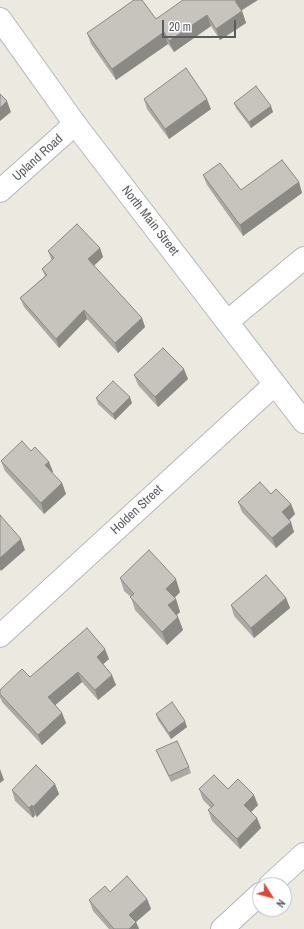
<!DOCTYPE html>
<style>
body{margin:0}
#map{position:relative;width:304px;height:929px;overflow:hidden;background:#ebe9e0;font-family:"Archivo Narrow",sans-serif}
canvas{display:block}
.north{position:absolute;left:252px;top:877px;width:40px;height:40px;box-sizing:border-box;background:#fff;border:1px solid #bdbebf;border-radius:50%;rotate:126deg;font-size:11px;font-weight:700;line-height:16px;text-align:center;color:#595c60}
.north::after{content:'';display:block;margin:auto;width:14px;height:18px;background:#df4532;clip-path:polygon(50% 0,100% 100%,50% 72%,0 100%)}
.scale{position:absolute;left:162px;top:20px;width:74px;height:18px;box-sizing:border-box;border:2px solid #595c60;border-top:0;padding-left:5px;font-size:12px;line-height:14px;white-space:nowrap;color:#595c60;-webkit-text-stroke:3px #fff;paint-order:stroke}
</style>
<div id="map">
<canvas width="304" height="929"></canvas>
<div class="north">N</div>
<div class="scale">20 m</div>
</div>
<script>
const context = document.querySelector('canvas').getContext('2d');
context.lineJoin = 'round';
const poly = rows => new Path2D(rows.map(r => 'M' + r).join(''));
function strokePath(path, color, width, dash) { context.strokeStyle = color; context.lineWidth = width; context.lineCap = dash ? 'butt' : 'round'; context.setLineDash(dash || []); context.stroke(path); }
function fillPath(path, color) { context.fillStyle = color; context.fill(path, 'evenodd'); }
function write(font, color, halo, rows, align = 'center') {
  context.font = font + ' "Archivo Narrow",sans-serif'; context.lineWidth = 3; context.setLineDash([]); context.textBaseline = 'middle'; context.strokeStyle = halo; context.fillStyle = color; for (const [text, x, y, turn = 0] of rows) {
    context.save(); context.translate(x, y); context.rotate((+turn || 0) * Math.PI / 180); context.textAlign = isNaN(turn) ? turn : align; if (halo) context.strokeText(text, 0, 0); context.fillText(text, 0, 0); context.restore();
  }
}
const street = poly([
 [0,191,75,124],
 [227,322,304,258],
 [270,885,304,854],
 [222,929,260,894]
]);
const secondary = poly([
 [0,19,75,124,304,422],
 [0,636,275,384]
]);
strokePath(street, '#b3b6ba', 24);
strokePath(secondary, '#b4b7bc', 24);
strokePath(street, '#fff', 22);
strokePath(secondary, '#fff', 22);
fillPath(poly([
 [242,11,246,23,220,40,211,26,174,52,168,44,116,80,91,44,87,33,156,19],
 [144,99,211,109,169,139,147,109],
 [234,103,273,112,251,128,236,108],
 [203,175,241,190,299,182,302,193,243,236,207,185],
 [100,248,103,257,94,266,142,318,145,327,118,353,87,319,59,348,24,307,20,298,45,276,42,269,52,261,48,251],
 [134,375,188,379,158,407,138,385],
 [96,398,132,403,115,420,98,404],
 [31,451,49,462,53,472,52,473,62,483,66,494,44,514,5,471,1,461],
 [271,494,291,504,295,514,289,520,294,532,276,548,242,512,238,502],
 [120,578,180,592,174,598,176,599,180,612,177,615,178,617,183,630,167,645,135,610,131,597,124,591],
 [286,598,290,608,254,638,234,616,231,605],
 [109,659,103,664,116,685,98,700,82,682,55,705,62,713,66,723,42,745,2,702,0,697,0,690,30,677],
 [156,714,187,727,171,739,158,720],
 [156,750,189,767,191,773,171,782],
 [55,784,59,794,37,817,35,815,33,818,15,801,12,790],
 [199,789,228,789,258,805,251,812,257,818,261,828,240,849,212,821,208,810,211,808,203,800],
 [110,892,147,899,151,909,136,922,139,929,109,929,93,911,89,900]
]), '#aaa9a3');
fillPath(poly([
 [237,0,258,0,239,12,235,1],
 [242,11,246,23,220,40,216,29],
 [207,15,211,26,174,52,169,41],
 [164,32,168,44,116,80,112,69],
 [207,99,211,109,169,139,165,129],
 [7,101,11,112,0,121,0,108],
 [271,106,273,112,251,128,249,122],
 [299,182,302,193,243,236,240,225],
 [100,248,103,257,91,268,88,259],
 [84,310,87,319,59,348,56,339],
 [142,318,145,327,118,353,115,343],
 [184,369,188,379,158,407,155,397],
 [130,397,132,403,115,420,113,414],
 [49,462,53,472,49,475,45,465],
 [62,483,66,494,44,514,41,503],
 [291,504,295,514,286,523,282,512],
 [291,522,294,532,276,548,272,538],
 [21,539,25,550,1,571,0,569,0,558],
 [176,579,180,592,171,602,166,589],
 [286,598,290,608,254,638,251,628],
 [176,599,180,612,173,618,168,605],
 [178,617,183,630,167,645,162,632],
 [105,649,109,659,100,667,97,657],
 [78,672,82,682,52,708,48,697],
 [112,675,116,685,98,700,95,690],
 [62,713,66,723,42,745,38,735],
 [185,721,187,727,171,739,169,733],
 [0,769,4,780,0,783],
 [55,784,59,794,37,817,33,807],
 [254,795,258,805,248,815,244,805],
 [32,805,35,815,33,818,29,808],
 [257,818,261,828,240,849,237,839],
 [147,899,151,909,136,922,139,929,129,929,129,915]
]), '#8b8984');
const building = poly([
 [134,0,142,0,156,19,183,0,237,0,235,1,242,11,216,29,207,15,169,41,164,32,112,69,87,33,134,0],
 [186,68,207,99,165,129,144,99,186,68],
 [256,86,271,106,249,122,234,103,256,86],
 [0,94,7,101,0,108,0,94],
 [282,160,299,182,240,225,203,175,220,163,241,190,282,160],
 [77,224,100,248,88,259,142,318,115,343,84,310,56,339,20,298,47,275,42,269,54,258,48,251,77,224],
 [163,348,184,369,155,397,134,375,163,348],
 [113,381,130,397,113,414,96,398,113,381],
 [22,441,31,451,35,447,49,462,45,465,62,483,41,503,1,461,22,441],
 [260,482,271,494,276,489,291,504,282,512,291,522,272,538,238,502,260,482],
 [0,515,21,539,0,558,0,515],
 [149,550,176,579,166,589,176,599,168,605,178,617,162,632,130,597,134,594,120,578,149,550],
 [266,575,286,598,251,628,231,605,266,575],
 [87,628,105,649,97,657,112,675,95,690,78,672,48,697,62,713,38,735,0,694,0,690,22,669,30,677,87,628],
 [172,702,185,721,169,733,156,714,172,702],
 [177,741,189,767,169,776,156,750,177,741],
 [36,765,55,784,33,807,32,805,29,808,12,790,36,765],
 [214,775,228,789,238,779,254,795,244,805,257,818,237,839,208,810,214,805,199,789,214,775],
 [127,876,147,899,129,915,136,922,129,929,114,929,89,900,105,886,110,892,127,876]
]);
fillPath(building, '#c6c4bd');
strokePath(building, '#8b8984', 1);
write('13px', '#595c60', '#fff', [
 ["Upland Road",38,158,-42],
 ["North Main Street",150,221,52],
 ["Holden Street",137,510,-43]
]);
</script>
